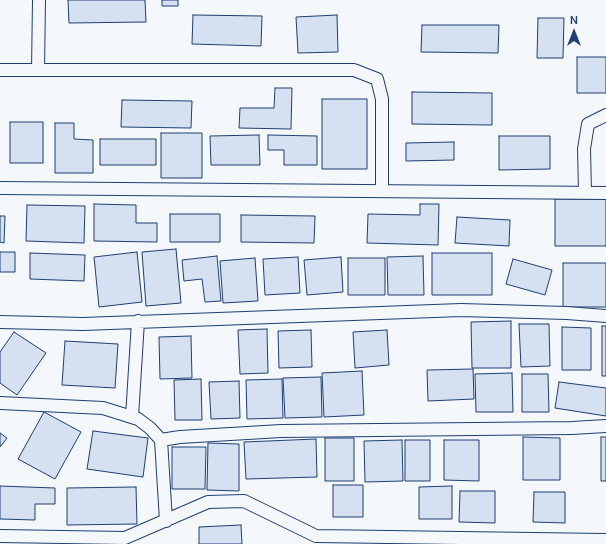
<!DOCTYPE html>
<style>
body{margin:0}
#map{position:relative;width:606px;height:544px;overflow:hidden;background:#f4f7fb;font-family:Manrope,sans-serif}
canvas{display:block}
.north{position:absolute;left:554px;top:12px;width:40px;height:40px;-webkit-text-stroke:3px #f4f7fb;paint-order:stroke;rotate:0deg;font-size:11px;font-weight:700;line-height:16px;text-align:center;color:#1d3f73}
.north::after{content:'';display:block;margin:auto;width:14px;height:18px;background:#1d3f73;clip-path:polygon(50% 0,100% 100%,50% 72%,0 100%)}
</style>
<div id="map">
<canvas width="606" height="544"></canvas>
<div class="north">N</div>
</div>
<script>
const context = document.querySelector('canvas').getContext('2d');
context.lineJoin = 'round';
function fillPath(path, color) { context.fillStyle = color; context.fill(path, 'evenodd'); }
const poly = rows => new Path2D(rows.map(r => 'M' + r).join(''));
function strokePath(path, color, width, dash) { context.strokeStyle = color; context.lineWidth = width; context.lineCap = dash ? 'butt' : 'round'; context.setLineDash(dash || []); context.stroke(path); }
const building = poly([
 [68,0,145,0,146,22,69,23,68,0],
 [162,0,178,0,178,6,162,6,162,0],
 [193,15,262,16,261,46,192,44,193,15],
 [337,15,338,52,298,53,296,17,337,15],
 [538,18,564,18,563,58,537,58,538,18],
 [422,25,499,25,498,53,421,52,422,25],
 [577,57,606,57,606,93,577,93,577,57],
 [275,88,292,88,291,129,239,128,240,108,274,108,275,88],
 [412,92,492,93,492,125,412,124,412,92],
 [322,99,367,99,367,169,322,169,322,99],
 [122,100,192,101,191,128,121,127,122,100],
 [10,122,43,122,43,163,10,163,10,122],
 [55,123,74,123,74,139,93,140,93,173,55,173,55,123],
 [161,133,202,133,202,178,161,178,161,133],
 [259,135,260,165,211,165,210,136,259,135],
 [268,135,317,136,317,165,284,165,284,150,268,150,268,135],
 [499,136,550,136,550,169,499,170,499,136],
 [100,139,156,139,156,165,100,165,100,139],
 [454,142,454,160,406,161,406,143,454,142],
 [555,199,606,199,606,246,555,246,555,199],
 [94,204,136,205,136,223,157,223,157,242,94,241,94,204],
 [420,204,439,204,438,245,367,243,368,214,420,215,420,204],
 [27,205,85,206,84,243,26,241,27,205],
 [170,214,220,214,220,242,170,242,170,214],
 [241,215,315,216,314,243,241,242,241,215],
 [0,216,5,216,4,243,0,242,0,216],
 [457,217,510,220,509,246,455,243,457,217],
 [176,249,181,303,146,306,142,252,176,249],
 [0,252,15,252,15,272,0,272,0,252],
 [137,252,142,302,99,307,94,257,137,252],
 [30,253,85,255,84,281,30,279,30,253],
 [432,253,492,253,492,295,432,295,432,253],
 [217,256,221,301,205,302,202,279,184,281,182,260,217,256],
 [423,256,424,295,388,295,387,257,423,256],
 [298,257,300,293,265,295,263,259,298,257],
 [341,257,343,292,307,295,304,260,341,257],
 [255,258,258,301,223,303,220,261,255,258],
 [348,258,385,258,385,295,348,295,348,258],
 [513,259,552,270,545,295,506,284,513,259],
 [563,263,606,263,606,307,563,307,563,263],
 [511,321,511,368,472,368,471,322,511,321],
 [519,324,549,324,550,366,521,367,519,324],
 [602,326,606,326,606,376,602,376,602,326],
 [562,327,591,328,591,370,562,370,562,327],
 [267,329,268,373,240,374,238,330,267,329],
 [311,330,312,367,279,368,278,331,311,330],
 [387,330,389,365,355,368,353,332,387,330],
 [14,332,46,353,17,395,0,383,0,352,14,332],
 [191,336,192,378,160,379,159,337,191,336],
 [65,341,118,344,115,388,62,385,65,341],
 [473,369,474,399,428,401,427,370,473,369],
 [362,371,364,415,324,417,322,373,362,371],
 [512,373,513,412,476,412,475,374,512,373],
 [522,374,548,374,549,412,522,412,522,374],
 [321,377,322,417,285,418,283,378,321,377],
 [201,379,202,420,175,420,174,380,201,379],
 [282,379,283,418,247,419,246,380,282,379],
 [239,381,240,418,211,419,209,382,239,381],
 [559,382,606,388,606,416,555,408,559,382],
 [44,412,81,432,55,479,18,459,44,412],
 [93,431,148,438,143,477,87,469,93,431],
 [0,433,7,438,0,447,0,433],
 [523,437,560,438,560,480,523,480,523,437],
 [601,437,606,437,606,481,601,481,601,437],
 [325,438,354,438,354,481,325,481,325,438],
 [316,439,317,477,246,479,244,442,316,439],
 [402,440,403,481,365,482,364,441,402,440],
 [405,440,430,440,430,481,405,481,405,440],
 [444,440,479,440,479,481,444,480,444,440],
 [208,443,239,444,239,491,207,490,208,443],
 [172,447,206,447,205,489,172,489,172,447],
 [333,485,363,485,363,517,333,517,333,485],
 [0,486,55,488,55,504,35,504,35,520,0,519,0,486],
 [452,486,452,519,419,519,419,487,452,486],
 [136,487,137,524,67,525,67,488,136,487],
 [460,491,495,491,495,523,459,522,460,491],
 [534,492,565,492,565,523,533,522,534,492],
 [241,525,242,544,199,544,199,527,241,525]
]);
fillPath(building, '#d5e0f0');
strokePath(building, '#1d3f73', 1);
const lane = poly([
 [0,70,354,70,377,79,382,99,382,191],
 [38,70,39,0],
 [0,188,606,193],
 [585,193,584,149,588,124,606,115],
 [0,322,83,324,461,310,567,313,606,316],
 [0,403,103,408,138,419,150,428,161,440,166,521],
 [132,417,138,321],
 [161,440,180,437,281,431,572,428,606,426],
 [0,536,125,538,208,502,244,501,316,536,606,540]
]);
strokePath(lane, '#1d3f73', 14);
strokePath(lane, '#f4f7fb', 12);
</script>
